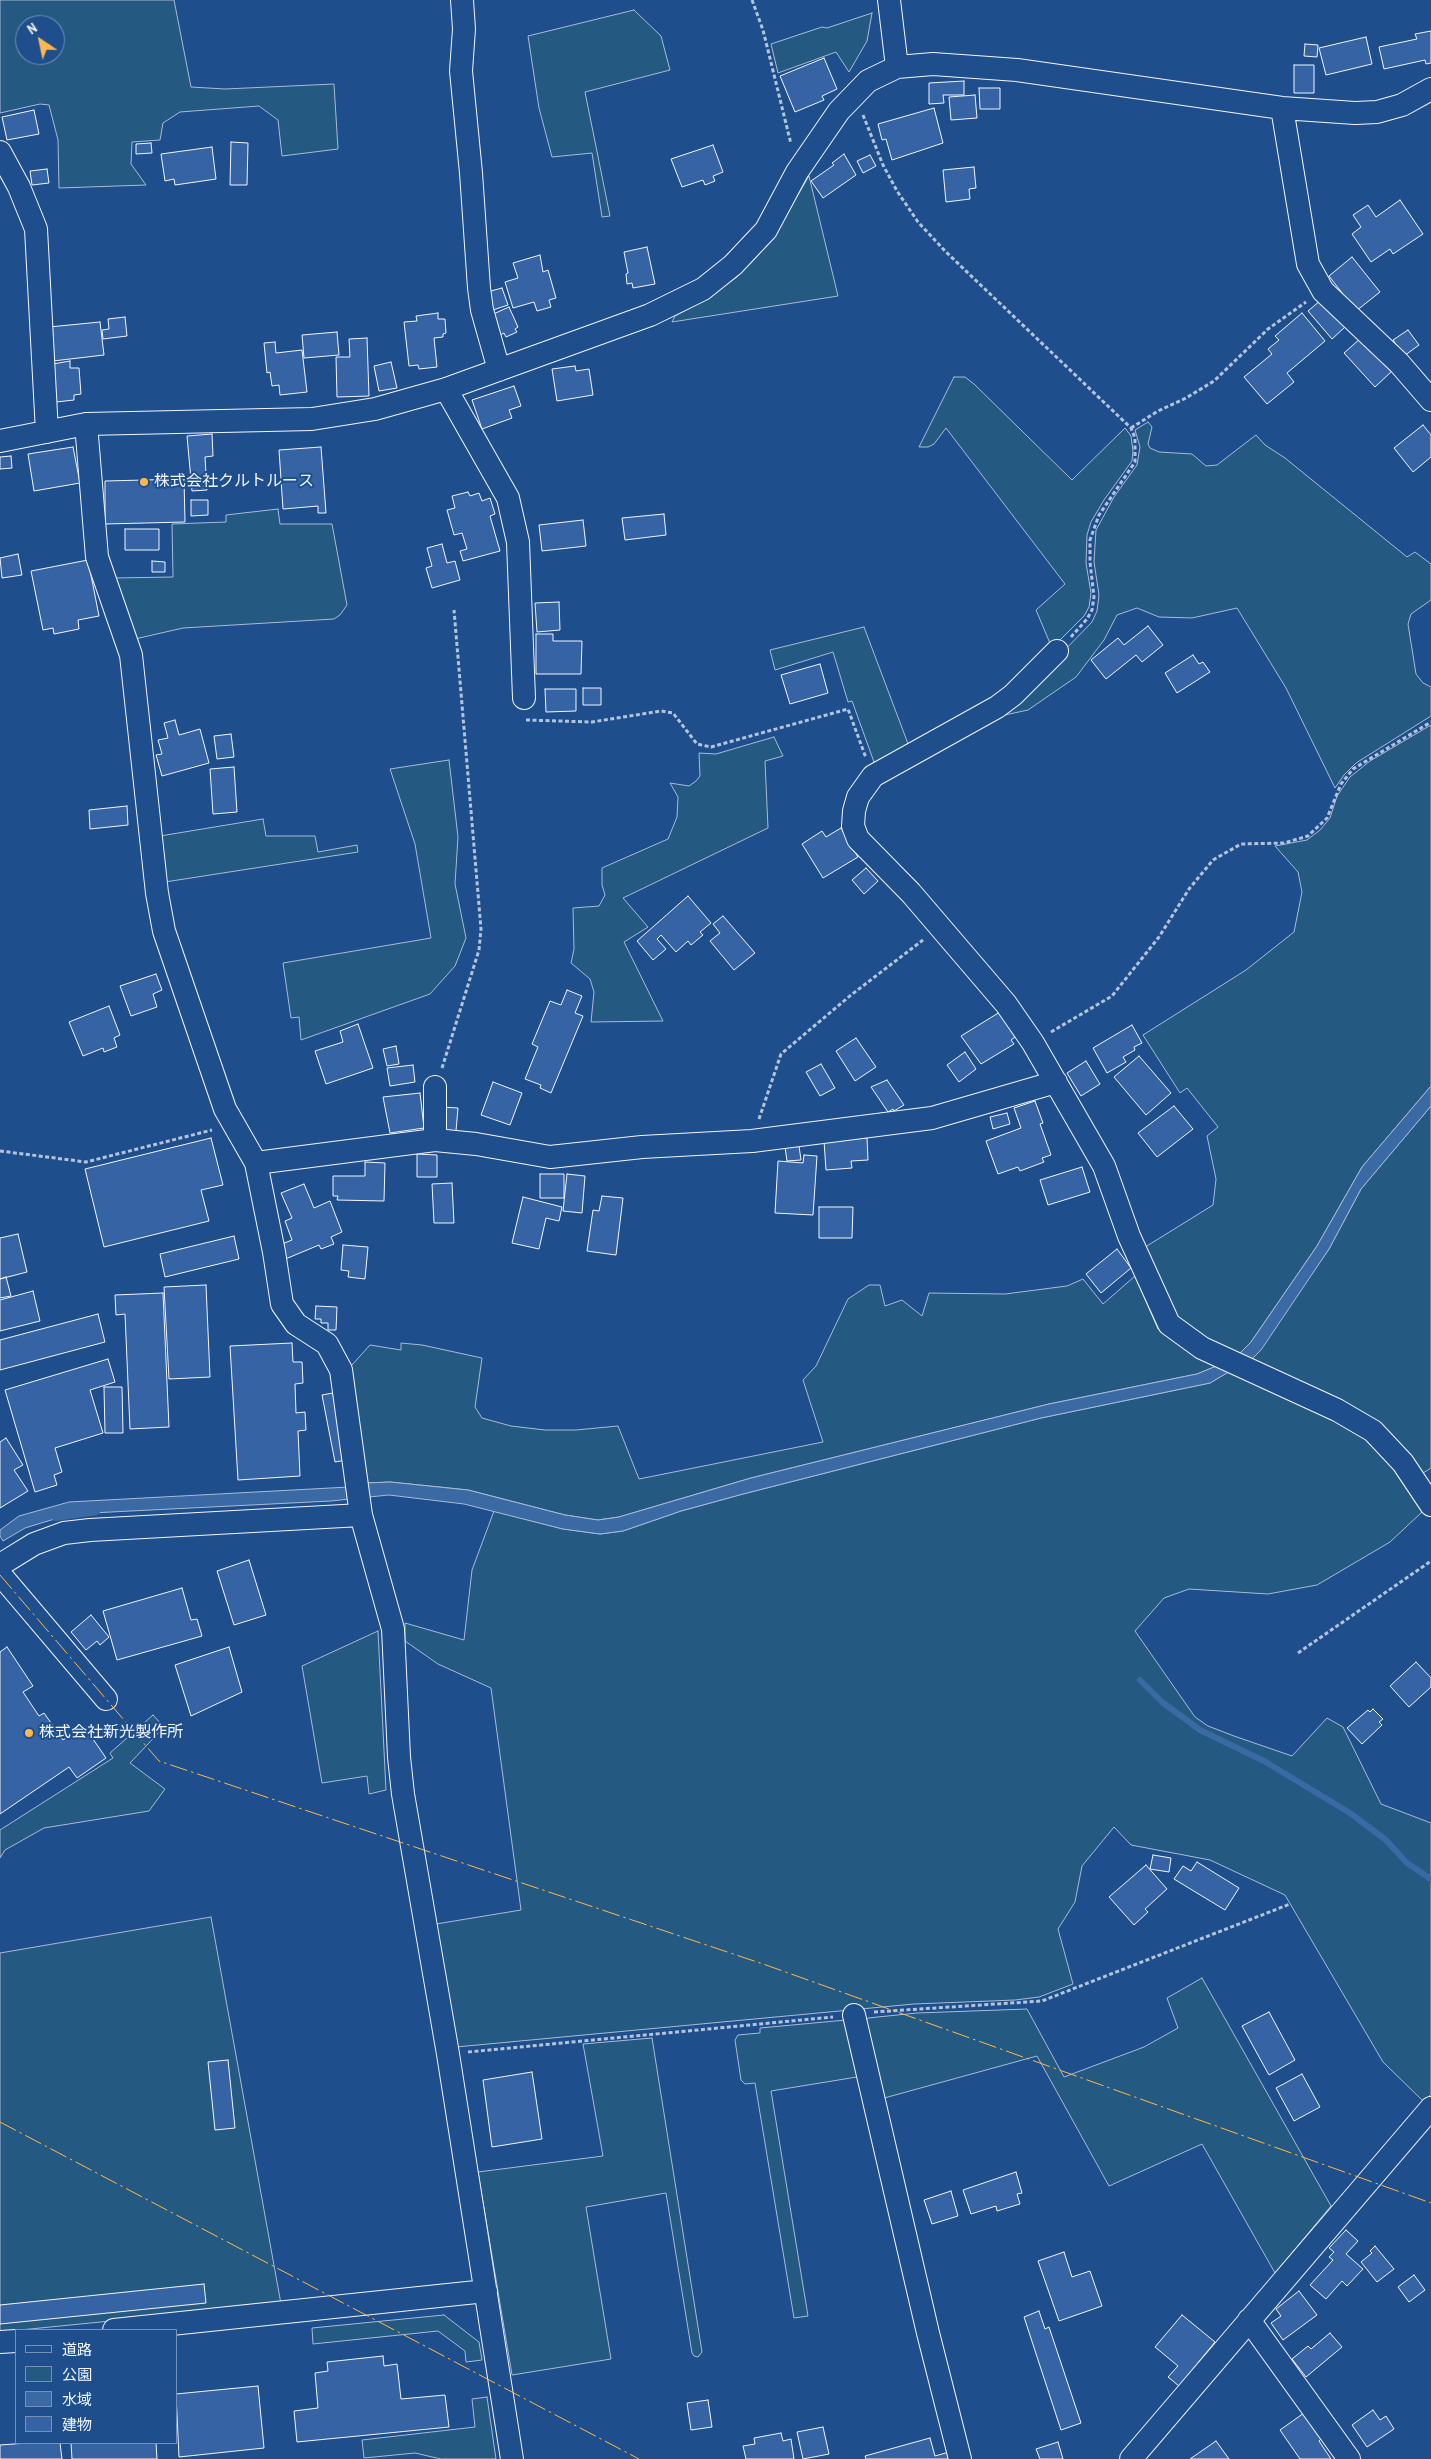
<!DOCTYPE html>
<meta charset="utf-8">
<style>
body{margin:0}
#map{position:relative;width:1431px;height:2459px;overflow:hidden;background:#1f4e8c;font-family:"Archivo Narrow","Noto Sans JP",sans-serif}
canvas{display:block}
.legend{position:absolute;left:15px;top:2329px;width:162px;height:115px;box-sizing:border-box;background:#1f4e8c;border:1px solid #7391ba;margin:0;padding:6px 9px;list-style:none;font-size:15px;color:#f2f6ff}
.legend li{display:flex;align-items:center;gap:10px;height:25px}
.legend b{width:25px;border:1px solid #7391ba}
.north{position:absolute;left:15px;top:15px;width:50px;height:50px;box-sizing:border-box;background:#1f4e8c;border:1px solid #7391ba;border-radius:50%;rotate:326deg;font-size:14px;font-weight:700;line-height:20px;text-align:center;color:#f2f6ff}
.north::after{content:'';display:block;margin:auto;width:18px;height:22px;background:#ffb74d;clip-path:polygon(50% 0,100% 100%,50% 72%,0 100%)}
</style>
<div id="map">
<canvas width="1431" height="2459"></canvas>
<ul class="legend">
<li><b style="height:6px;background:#1f4e8c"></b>道路</li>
<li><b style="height:14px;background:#245a82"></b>公園</li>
<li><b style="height:14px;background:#3b69a3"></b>水域</li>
<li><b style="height:14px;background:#3563a3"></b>建物</li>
</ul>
<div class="north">N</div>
</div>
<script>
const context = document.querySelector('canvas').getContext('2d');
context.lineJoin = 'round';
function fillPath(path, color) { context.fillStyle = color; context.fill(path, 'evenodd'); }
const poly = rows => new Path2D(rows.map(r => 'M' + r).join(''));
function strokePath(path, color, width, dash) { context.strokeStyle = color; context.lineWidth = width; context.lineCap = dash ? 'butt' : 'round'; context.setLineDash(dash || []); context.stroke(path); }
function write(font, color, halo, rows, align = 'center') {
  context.font = font + ' "Archivo Narrow","Noto Sans JP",sans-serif'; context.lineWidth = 4; context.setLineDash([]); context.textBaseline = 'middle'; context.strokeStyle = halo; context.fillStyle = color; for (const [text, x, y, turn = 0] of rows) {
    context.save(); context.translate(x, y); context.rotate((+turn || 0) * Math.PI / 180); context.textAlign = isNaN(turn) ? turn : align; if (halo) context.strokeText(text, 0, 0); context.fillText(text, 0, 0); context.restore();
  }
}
const green = poly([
 [0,0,174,0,191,87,225,89,334,84,338,149,282,156,278,120,259,106,180,112,163,123,160,140,132,142,131,164,146,185,59,188,58,140,49,105,40,104,0,113,0,0],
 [25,25,55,25,55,55,25,55,25,25],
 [634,10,661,36,670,70,585,92,610,216,602,217,592,153,552,157,539,108,528,36,634,10],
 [872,13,867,41,849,72,836,52,778,73,771,44,822,27,827,28,872,13],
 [809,176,838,296,672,322,675,316,703,301,737,277,760,253,786,215,809,176],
 [954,377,965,377,974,384,1072,480,1125,428,1131,436,1133,451,1132,461,1104,500,1091,522,1087,535,1086,563,1091,593,1089,607,1084,616,1052,648,1036,610,1065,584,946,428,934,444,928,447,919,447,954,377],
 [1148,422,1152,427,1148,444,1150,448,1159,452,1192,454,1206,466,1217,465,1256,435,1265,445,1285,458,1407,557,1415,552,1431,564,1431,600,1411,614,1408,624,1416,674,1423,683,1431,687,1431,716,1356,763,1344,775,1335,788,1286,688,1237,608,1192,618,1159,617,1137,608,1117,615,1104,640,1076,677,1028,710,986,719,1021,695,1092,622,1097,611,1099,595,1094,562,1096,530,1114,497,1137,465,1140,447,1135,430,1148,422],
 [278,509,280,524,332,524,347,605,340,615,334,619,183,628,135,639,114,578,173,577,172,524,226,522,226,515,278,509],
 [864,627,910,749,883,763,874,762,852,701,848,702,833,652,775,670,770,650,864,627],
 [1431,725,1431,1086,1362,1167,1317,1246,1251,1342,1238,1355,1183,1328,1142,1249,1213,1205,1216,1179,1207,1136,1218,1127,1187,1088,1180,1093,1143,1035,1246,970,1294,932,1302,892,1298,872,1275,846,1307,840,1320,830,1330,818,1337,796,1350,777,1370,761,1431,725],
 [774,737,783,756,765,761,768,828,623,898,648,927,624,942,663,1021,591,1022,594,992,590,979,571,963,574,949,573,908,599,906,605,895,602,885,602,868,668,839,677,817,678,797,670,783,689,786,696,781,700,776,699,753,716,754,774,737],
 [449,760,458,837,455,884,466,938,455,966,430,994,301,1040,299,1017,291,1018,283,963,431,938,415,844,390,769,449,760],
 [263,819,266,836,315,836,318,852,357,845,358,852,165,882,160,836,263,819],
 [1431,1106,1431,1468,1420,1475,1251,1360,1329,1249,1361,1189,1431,1106],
 [1135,1276,1158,1329,1219,1365,1197,1374,1049,1404,751,1478,619,1517,598,1520,565,1515,468,1490,390,1482,367,1483,351,1366,370,1345,401,1350,401,1343,422,1345,482,1358,475,1407,482,1418,511,1426,545,1430,576,1430,618,1426,639,1479,823,1442,803,1380,816,1366,848,1299,869,1285,880,1285,885,1306,902,1300,922,1316,929,1293,1005,1294,1067,1286,1083,1279,1103,1304,1135,1276],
 [1233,1369,1356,1429,1392,1467,1422,1512,1390,1542,1317,1585,1268,1594,1189,1589,1164,1598,1135,1631,1195,1717,1208,1726,1234,1736,1292,1756,1327,1718,1343,1727,1381,1804,1431,1823,1431,2094,1424,2102,1383,2062,1285,1895,1210,1860,1131,1845,1114,1827,1082,1866,1075,1902,1058,1929,1073,1984,1039,1997,1015,2000,914,2004,456,2047,436,1924,521,1910,491,1688,438,1664,405,1641,405,1623,464,1640,472,1570,494,1511,563,1529,600,1534,623,1531,681,1511,743,1494,1041,1418,1210,1383,1233,1369],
 [378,1631,386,1790,369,1794,367,1776,322,1783,302,1666,378,1631],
 [153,1715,164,1727,130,1763,165,1789,149,1811,44,1828,5,1850,0,1858,0,1830,113,1758,110,1753,153,1715],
 [211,1917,281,2304,0,2332,0,1953,211,1917],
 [1202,1978,1331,2206,1275,2273,1202,2144,1109,2186,1037,2056,877,2100,862,2026,868,2018,917,2013,1027,2009,1064,2077,1144,2047,1178,2028,1167,1998,1202,1978],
 [846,2020,863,2076,771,2091,808,2316,794,2318,755,2083,745,2084,741,2080,735,2040,738,2035,760,2033,760,2028,846,2020],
 [652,2038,702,2352,698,2357,694,2356,692,2353,666,2193,586,2207,611,2359,512,2375,478,2172,603,2156,583,2044,652,2038],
 [444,2315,479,2342,482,2360,466,2362,465,2351,438,2331,313,2344,312,2328,444,2315],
 [487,2397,496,2459,441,2459,415,2453,364,2458,362,2440,475,2427,472,2399,487,2397]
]);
fillPath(green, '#245a82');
strokePath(green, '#a8bbd7', 1);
const water = poly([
 [1431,1086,1431,1106,1361,1189,1329,1249,1261,1350,1251,1360,1238,1355,1251,1342,1317,1246,1362,1167,1431,1086],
 [1219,1365,1232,1370,1210,1383,1041,1418,743,1494,681,1511,623,1531,600,1534,563,1529,464,1504,389,1495,369,1497,367,1483,390,1482,468,1490,565,1515,598,1520,619,1517,751,1478,1049,1404,1197,1374,1219,1365],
 [349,1487,350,1499,331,1501,71,1514,25,1528,3,1541,0,1536,0,1530,19,1516,69,1502,349,1487]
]);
fillPath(water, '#3b69a3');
strokePath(water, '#a8bbd7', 1);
strokePath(poly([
 [55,1518,97,1512],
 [1140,1680,1162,1702,1200,1730,1264,1761,1350,1813,1386,1840,1407,1863,1431,1879]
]), '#3b69a3', 6);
const building = poly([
 [1431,31,1431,63,1426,64,1425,60,1384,69,1379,47,1417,39,1415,34,1431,31],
 [1366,37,1372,64,1326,75,1319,48,1366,37],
 [1305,44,1318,45,1317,57,1304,56,1305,44],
 [824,58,837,89,822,96,824,100,795,112,780,76,824,58],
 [1294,65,1314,65,1314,93,1294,93,1294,65],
 [964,81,964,95,943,95,944,103,929,104,929,83,964,81],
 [979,88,1000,88,1000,109,980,109,979,88],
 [975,95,977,118,951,120,949,97,975,95],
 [934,108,943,143,892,160,886,139,882,140,878,124,934,108],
 [34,110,39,134,7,140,2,117,34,110],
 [231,142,248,143,247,185,230,185,231,142],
 [151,143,152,153,136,154,136,144,151,143],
 [713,145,723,172,713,176,715,181,705,185,703,180,682,187,671,159,713,145],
 [212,147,216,179,175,185,174,179,165,181,161,154,212,147],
 [844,154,856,175,823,198,811,181,834,165,832,163,844,154],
 [870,155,876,166,863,173,857,161,870,155],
 [974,167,976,188,969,189,970,199,946,202,943,170,974,167],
 [47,169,49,183,32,185,30,171,47,169],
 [1400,200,1423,234,1393,254,1390,249,1371,262,1352,234,1361,227,1353,215,1368,205,1376,217,1400,200],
 [647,247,655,284,633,288,632,283,627,284,626,274,628,273,624,252,647,247],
 [540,255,543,272,548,270,556,298,549,300,551,307,537,311,534,302,513,308,505,282,518,278,513,263,540,255],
 [1352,257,1380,292,1356,311,1329,276,1352,257],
 [502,288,508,305,493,310,487,292,502,288],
 [1321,300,1345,327,1332,339,1308,311,1321,300],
 [509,307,518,327,515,329,517,332,506,337,504,333,498,336,489,316,509,307],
 [438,313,438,319,445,319,446,333,443,334,443,337,434,338,437,367,419,369,418,365,409,366,404,322,417,321,416,316,438,313],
 [1302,313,1325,341,1287,373,1294,382,1267,404,1244,377,1272,354,1268,349,1279,340,1275,336,1302,313],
 [125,317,127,336,103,339,102,330,109,329,108,319,125,317],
 [100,322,104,355,53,361,49,327,100,322],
 [1408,330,1419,345,1404,356,1393,340,1408,330],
 [337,332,339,355,304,358,302,335,337,332],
 [367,338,369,396,337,397,336,357,350,357,349,339,367,338],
 [1361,338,1392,371,1375,387,1344,353,1361,338],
 [275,342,276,353,302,350,307,392,280,395,279,385,272,386,270,372,267,373,264,343,275,342],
 [70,361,70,368,79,368,81,394,74,395,74,400,56,402,53,364,70,361],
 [391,362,397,388,379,391,374,366,391,362],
 [575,366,576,371,589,369,593,395,557,401,552,369,575,366],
 [514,386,521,406,509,410,512,418,482,429,472,400,514,386],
 [1423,425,1431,435,1431,457,1413,472,1394,448,1423,425],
 [212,434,213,456,205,457,207,490,192,491,187,436,212,434],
 [73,447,80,483,34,491,28,454,73,447],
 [321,447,326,513,318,513,318,506,283,509,279,450,321,447],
 [11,456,12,468,0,469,0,457,11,456],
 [184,479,185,522,105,524,105,481,184,479],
 [468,492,470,496,479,493,482,501,490,498,495,514,490,516,500,551,463,561,460,551,467,549,462,533,454,535,447,510,455,508,452,496,468,492],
 [191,500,208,500,208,515,191,516,191,500],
 [664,514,666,535,625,540,622,518,664,514],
 [583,520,586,546,542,551,539,525,583,520],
 [125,529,159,529,159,550,125,550,125,529],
 [442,544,447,563,455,561,460,580,432,588,426,568,432,566,427,548,442,544],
 [18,554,22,575,2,578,0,558,18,554],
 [88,560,99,616,78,620,79,629,54,634,53,628,43,630,31,571,88,560],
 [152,561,165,562,165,572,152,572,152,561],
 [559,602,560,630,537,632,535,603,559,602],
 [1148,626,1163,645,1142,662,1136,655,1106,679,1091,660,1118,638,1124,645,1148,626],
 [536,634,553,634,553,641,582,641,581,674,536,674,536,634],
 [1193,655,1199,664,1203,662,1210,672,1177,693,1165,673,1193,655],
 [820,664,828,693,790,704,781,675,820,664],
 [583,688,601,688,601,705,583,705,583,688],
 [545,689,576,689,576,711,546,712,545,689],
 [175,720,179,735,200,729,209,763,162,776,156,755,162,754,158,740,168,738,164,723,175,720],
 [231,734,234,757,217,759,214,736,231,734],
 [234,767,237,812,213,814,210,769,234,767],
 [127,806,128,825,90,829,89,810,127,806],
 [841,828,858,857,823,878,802,844,822,831,826,837,841,828],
 [866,868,878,881,864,894,852,880,866,868],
 [688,896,711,923,700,932,703,935,691,945,688,941,676,952,661,935,657,939,666,949,653,960,637,941,688,896],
 [723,916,755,953,734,970,710,941,720,933,713,924,723,916],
 [156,974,162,990,153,994,157,1007,131,1016,120,986,156,974],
 [567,990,582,996,575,1013,583,1016,551,1093,540,1088,541,1085,525,1079,538,1047,532,1044,550,1001,561,1005,567,990],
 [109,1006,120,1035,114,1038,117,1047,104,1052,103,1048,83,1056,69,1022,109,1006],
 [1000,1012,1015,1037,1011,1040,1014,1044,981,1064,961,1036,1000,1012],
 [358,1024,373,1068,326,1084,315,1051,343,1042,340,1031,358,1024],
 [1132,1025,1142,1043,1134,1047,1135,1050,1123,1057,1126,1062,1107,1073,1093,1048,1132,1025],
 [856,1038,876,1067,855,1081,836,1051,856,1038],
 [396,1046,399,1064,387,1066,383,1049,396,1046],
 [965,1052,976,1069,959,1082,947,1065,965,1052],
 [1139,1056,1171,1093,1146,1115,1114,1077,1139,1056],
 [1086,1061,1100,1084,1081,1096,1067,1073,1086,1061],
 [821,1064,835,1088,820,1096,806,1072,821,1064],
 [413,1065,415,1082,390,1086,387,1068,413,1065],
 [887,1080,904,1105,894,1111,893,1109,888,1112,871,1087,887,1080],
 [493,1082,522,1093,510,1125,481,1115,493,1082],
 [420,1093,424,1128,390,1133,383,1097,420,1093],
 [1035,1101,1043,1123,1040,1124,1051,1155,1042,1158,1044,1162,1020,1171,1018,1167,998,1174,986,1141,1021,1128,1014,1108,1035,1101],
 [1174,1106,1193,1129,1157,1157,1138,1133,1174,1106],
 [442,1107,458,1108,456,1131,441,1130,442,1107],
 [1007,1113,1010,1124,993,1129,990,1117,1007,1113],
 [211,1138,223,1185,201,1190,209,1221,104,1247,85,1169,211,1138],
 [867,1138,868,1160,851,1161,852,1168,826,1170,824,1141,867,1138],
 [799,1146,801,1160,787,1161,785,1147,799,1146],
 [417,1154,437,1155,437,1177,417,1177,417,1154],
 [804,1155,817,1156,813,1215,775,1213,778,1161,803,1163,804,1155],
 [365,1162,385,1163,384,1201,337,1200,338,1196,333,1196,333,1176,365,1176,365,1162],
 [1082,1167,1090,1192,1048,1205,1040,1180,1082,1167],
 [540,1174,564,1174,564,1198,540,1198,540,1174],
 [567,1174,585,1176,582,1213,563,1211,567,1174],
 [452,1183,454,1223,434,1223,432,1184,452,1183],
 [304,1184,314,1208,330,1201,342,1232,331,1237,334,1244,321,1249,319,1245,283,1260,277,1246,292,1240,285,1221,292,1218,281,1193,304,1184],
 [602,1196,623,1198,616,1255,587,1251,593,1210,599,1211,602,1196],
 [523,1197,562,1207,559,1221,546,1218,539,1249,512,1243,523,1197],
 [819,1207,853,1207,852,1238,819,1238,819,1207],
 [18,1234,27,1272,0,1279,0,1238,18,1234],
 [234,1236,239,1259,165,1277,160,1254,234,1236],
 [343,1245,368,1247,365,1279,348,1277,349,1271,341,1270,343,1245],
 [1117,1249,1131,1268,1101,1293,1086,1274,1117,1249],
 [6,1277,11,1296,0,1298,0,1279,6,1277],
 [206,1285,210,1377,169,1379,164,1287,206,1285],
 [33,1291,40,1321,0,1331,0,1300,33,1291],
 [163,1293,169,1427,130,1429,125,1314,116,1315,115,1295,163,1293],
 [316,1306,337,1307,336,1330,328,1330,328,1323,321,1323,321,1319,315,1319,316,1306],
 [98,1314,105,1342,0,1370,0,1340,98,1314],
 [292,1343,293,1362,302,1362,303,1383,295,1384,296,1413,305,1412,306,1430,298,1431,300,1476,238,1480,230,1346,292,1343],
 [108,1359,115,1382,90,1390,103,1433,55,1448,62,1472,54,1475,57,1485,35,1492,5,1390,108,1359],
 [104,1387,122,1387,123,1433,105,1433,104,1387],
 [333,1393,346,1460,335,1462,322,1395,333,1393],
 [6,1438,23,1465,14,1470,28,1491,0,1508,0,1442,6,1438],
 [249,1560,266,1615,234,1625,217,1571,249,1560],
 [182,1588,191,1620,197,1619,202,1636,117,1660,103,1611,182,1588],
 [91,1615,109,1637,100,1645,97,1641,86,1650,71,1632,91,1615],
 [7,1647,33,1686,23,1692,39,1716,44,1713,63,1740,84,1726,106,1758,77,1778,69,1767,0,1814,0,1652,7,1647],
 [229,1647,242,1692,191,1716,175,1665,229,1647],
 [1416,1662,1431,1678,1431,1687,1409,1707,1390,1686,1416,1662],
 [1373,1709,1383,1719,1379,1722,1382,1725,1362,1744,1347,1728,1368,1710,1370,1712,1373,1709],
 [1153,1855,1171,1858,1169,1872,1150,1869,1153,1855],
 [1197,1862,1239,1888,1225,1910,1174,1879,1183,1866,1191,1871,1197,1862],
 [1146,1865,1167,1889,1145,1909,1148,1912,1134,1925,1109,1897,1146,1865],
 [1269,2012,1295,2060,1269,2075,1242,2026,1269,2012],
 [228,2060,235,2128,215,2130,208,2062,228,2060],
 [532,2072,542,2139,492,2147,483,2080,532,2072],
 [1302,2074,1320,2107,1294,2121,1276,2088,1302,2074],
 [1016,2172,1022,2193,1017,2194,1020,2204,997,2211,996,2206,971,2214,963,2190,1016,2172],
 [951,2191,958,2216,932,2224,924,2200,951,2191],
 [1346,2230,1358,2241,1346,2254,1363,2269,1347,2286,1342,2281,1326,2299,1310,2285,1333,2260,1329,2257,1334,2252,1329,2248,1346,2230],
 [1375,2246,1394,2269,1377,2282,1361,2262,1372,2253,1370,2251,1375,2246],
 [1064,2252,1072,2277,1090,2271,1102,2306,1059,2321,1038,2261,1064,2252],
 [1414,2275,1425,2290,1409,2302,1398,2287,1414,2275],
 [204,2284,206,2303,0,2324,0,2305,204,2284],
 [1299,2291,1317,2315,1283,2340,1271,2323,1281,2316,1276,2309,1299,2291],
 [1039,2311,1045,2329,1049,2327,1081,2423,1061,2430,1024,2317,1039,2311],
 [1182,2315,1215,2342,1179,2386,1168,2377,1178,2366,1155,2347,1182,2315],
 [1330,2333,1342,2347,1306,2377,1292,2359,1308,2346,1311,2349,1330,2333],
 [383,2356,384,2366,397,2364,401,2399,445,2395,449,2427,297,2442,294,2411,318,2408,315,2373,328,2371,327,2362,383,2356],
 [258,2386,264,2448,179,2457,176,2394,258,2386],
 [708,2400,712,2427,691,2430,687,2403,708,2400],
 [1373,2410,1380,2420,1386,2416,1394,2429,1367,2447,1352,2425,1373,2410],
 [1304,2413,1322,2438,1319,2441,1331,2459,1300,2459,1280,2430,1304,2413],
 [823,2427,829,2454,803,2459,797,2432,823,2427],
 [781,2433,783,2441,791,2439,794,2459,746,2459,743,2446,755,2444,754,2438,781,2433],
 [930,2438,935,2456,949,2452,951,2459,866,2459,865,2456,930,2438],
 [1216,2441,1229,2459,1190,2459,1216,2441],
 [1058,2442,1063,2459,1040,2459,1036,2449,1058,2442],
 [27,2443,60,2443,62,2459,0,2459,0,2445,27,2443],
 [71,2443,156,2443,157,2459,72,2459,71,2443]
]);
fillPath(building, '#3563a3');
strokePath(building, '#f2f6ff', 1);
const minor = poly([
 [462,0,464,29,461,71,471,173,479,288,482,310,499,370],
 [889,0,897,67,933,64,1017,70,1282,108,1355,113,1377,112,1402,105,1431,89],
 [1282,108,1308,264,1323,291,1399,363,1431,400],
 [0,152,19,187,36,229,47,432],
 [446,389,508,498,518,542,524,698],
 [86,424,97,557,131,655,157,893,164,931,225,1109,256,1163,274,1252,282,1304,296,1324,327,1344,341,1370,361,1515,393,1629,399,1757,403,1794,448,2054,512,2459],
 [0,441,86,424,312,419,375,409,446,389,650,315,703,289,733,265,766,230,797,172,839,111,868,81,897,67],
 [1057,651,1013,695,997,707,873,776,858,797,854,811,853,826,858,839,911,893,1006,1004,1033,1043,1104,1166,1129,1236,1169,1324,1202,1348,1337,1410,1373,1431,1403,1463,1431,1505],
 [435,1140,435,1087],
 [256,1163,435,1140,476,1144,550,1157,642,1147,752,1141,932,1118,1056,1082],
 [0,1565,34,1544,64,1533,90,1530,361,1515],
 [0,1574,106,1699],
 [854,2015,928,2333,960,2459],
 [1249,2320,1349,2459],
 [114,2330,486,2291],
 [0,2342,16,2341],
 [1131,2459,1431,2108]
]);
strokePath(minor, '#f2f6ff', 24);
strokePath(poly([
 [752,0,763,30,791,144],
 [863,115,883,165,897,191,918,222,946,252,1131,428,1135,438,1135,462,1099,515,1090,540,1090,562,1094,597,1092,610,1087,619,1071,637],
 [1131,428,1158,411,1186,398,1214,381,1268,329,1306,302],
 [526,720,592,722,661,711,673,713,697,744,711,747,848,709,866,758],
 [1051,1032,1112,996,1159,937,1189,889,1213,860,1241,844,1284,843,1308,836,1327,818,1341,784,1353,769,1431,722],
 [442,1068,479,950,481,929,454,610],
 [759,1119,781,1054,851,995,923,940],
 [0,1151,86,1162,212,1130],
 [1298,1653,1431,1561],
 [874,2012,1042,2001,1290,1904],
 [468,2052,833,2017]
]), '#b3c4dc', 3, [4, 2.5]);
strokePath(minor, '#1f4e8c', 22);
strokePath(poly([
 [0,1575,159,1761,766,1965,1431,2203],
 [0,2122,639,2459]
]), '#ffb74d', 1, [18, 4, 2.5, 4]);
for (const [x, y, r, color] of [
 [144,482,5,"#ffb74d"],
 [29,1733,5,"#ffb74d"]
]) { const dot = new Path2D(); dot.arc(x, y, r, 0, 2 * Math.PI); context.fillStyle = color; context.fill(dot); strokePath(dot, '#1f4e8c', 2); }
write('16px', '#f2f6ff', '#1f4e8c', [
 ["株式会社クルトルース",154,482],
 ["株式会社新光製作所",39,1733]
], 'left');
</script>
